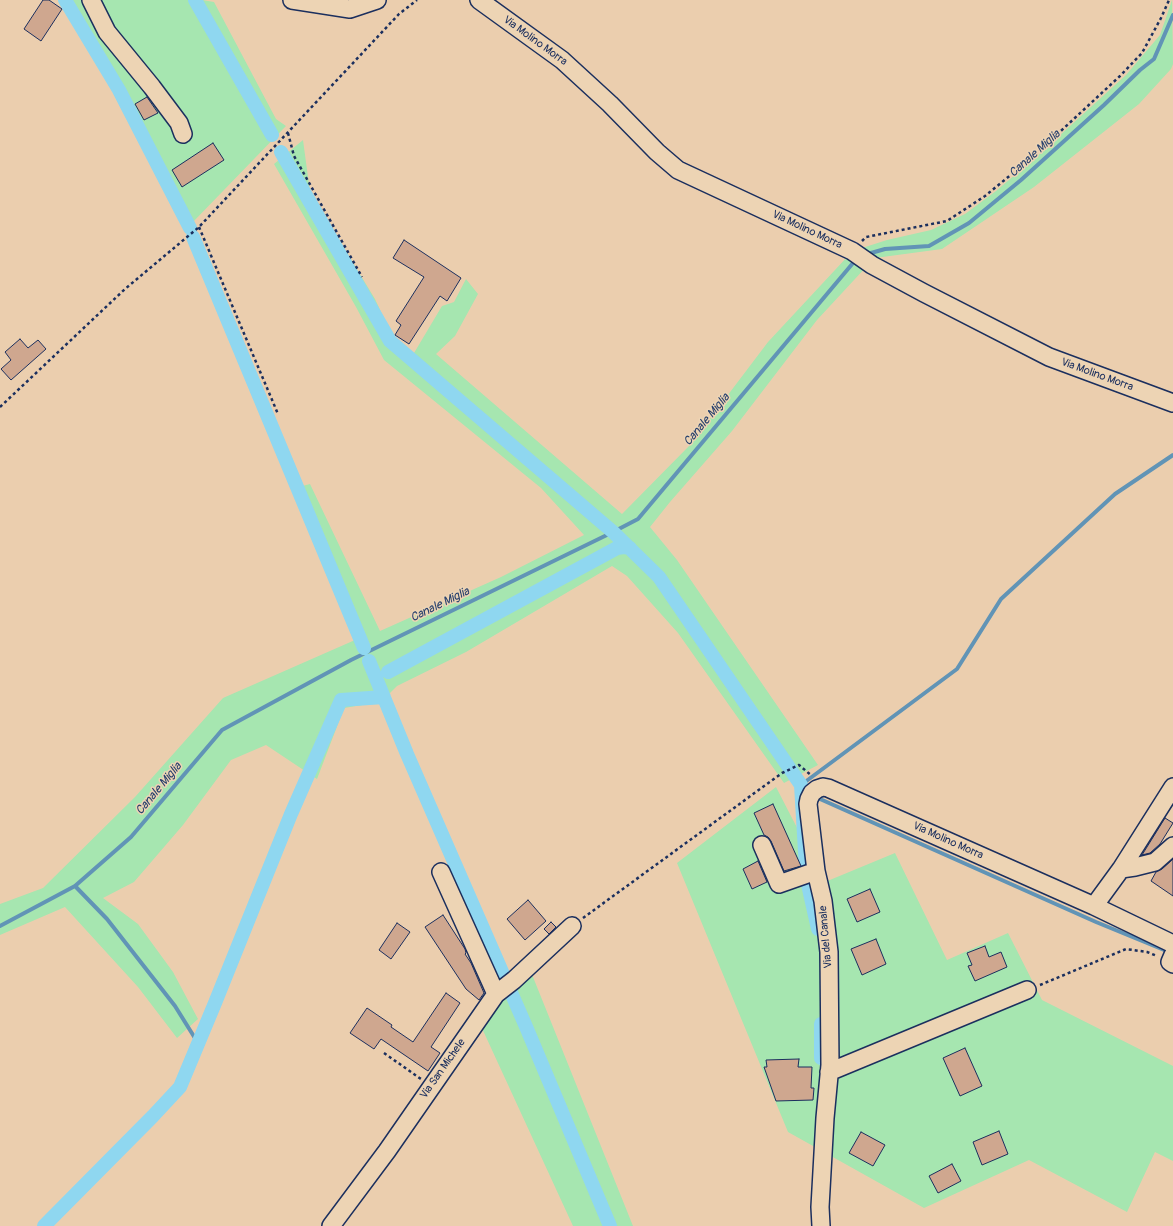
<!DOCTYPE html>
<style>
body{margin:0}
canvas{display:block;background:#ebceae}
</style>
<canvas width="1173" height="1226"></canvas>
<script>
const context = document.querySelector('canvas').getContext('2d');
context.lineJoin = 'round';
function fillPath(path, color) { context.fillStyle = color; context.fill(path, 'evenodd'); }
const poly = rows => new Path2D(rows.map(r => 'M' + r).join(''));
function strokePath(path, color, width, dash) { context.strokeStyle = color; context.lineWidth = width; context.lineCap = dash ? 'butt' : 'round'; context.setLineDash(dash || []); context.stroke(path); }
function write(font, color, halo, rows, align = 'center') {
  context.font = font + ' Pangolin,sans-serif'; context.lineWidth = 3; context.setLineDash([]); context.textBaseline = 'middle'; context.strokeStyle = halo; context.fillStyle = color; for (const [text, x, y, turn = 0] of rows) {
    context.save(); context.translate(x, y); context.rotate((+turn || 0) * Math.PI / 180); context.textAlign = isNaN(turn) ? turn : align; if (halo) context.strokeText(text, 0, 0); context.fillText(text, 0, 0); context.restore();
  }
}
fillPath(poly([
 [69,0,202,0,214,2,276,119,286,126,192,223,139,123],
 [1172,0,1173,64,1171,69,1139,104,1034,187,942,249,875,258,862,248,887,240,931,230,965,214,996,191,1036,157,1126,75,1160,35],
 [303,140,310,192,375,299,394,340,414,353,442,306,454,302,466,279,478,294,455,336,436,354,622,514,690,445,768,342,848,256,867,266,817,320,732,431,670,502,650,527,677,560,818,765,784,783,678,633,627,576,612,566,466,652,397,686,381,702,344,708,317,779,266,745,231,760,183,825,134,882,103,898,138,924,173,972,198,1019,177,1038,138,987,65,907,0,935,0,904,43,888,135,797,223,698,355,640,291,489,310,484,380,631,501,577,584,535,541,488,384,360,356,307,274,164],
 [776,787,825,882,895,853,947,960,1008,933,1042,1000,1173,1066,1173,1161,1155,1152,1127,1212,1029,1160,924,1208,788,1132,677,863],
 [531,972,633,1226,573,1226,480,1024,497,998]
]), '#a6e6b0');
strokePath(poly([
 [871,253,885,249,929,246,969,223,1021,180,1104,105,1140,70,1154,59,1173,15],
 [801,785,957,669,1001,599,1115,494,1173,455],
 [820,799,1096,922,1169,952],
 [75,886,107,919,175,1006,198,1043],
 [0,926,75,886,131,837,222,730,351,660,613,532,638,519,853,263]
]), '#6194b6', 4);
strokePath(poly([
 [65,0,119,90,190,228],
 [195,0,272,135],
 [281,152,390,341,613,532,659,577,801,785,806,868],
 [193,237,364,648],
 [369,661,407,754,527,1029,610,1226],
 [388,672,617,548,624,547,630,548],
 [807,880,818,929],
 [821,1058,821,1024],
 [44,1226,153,1116,180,1087,215,1003,291,814,341,700,384,697]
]), '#8fd7f0', 14);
const building = poly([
 [43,0,49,0,62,9,41,41,24,29,43,0],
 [147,97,158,113,144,120,135,104,147,97],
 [213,143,224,160,182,187,172,170,213,143],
 [404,240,461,278,447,301,440,296,409,344,395,335,401,325,396,321,424,277,393,258,404,240],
 [20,339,28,348,38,340,46,349,11,380,1,369,11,360,5,352,20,339],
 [773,804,801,866,784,871,771,841,768,837,764,835,754,813,773,804],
 [1165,818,1173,823,1160,844,1150,853,1142,855,1165,818],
 [1173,859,1173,896,1151,881,1156,872,1162,869,1173,859],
 [758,861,767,882,752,889,743,869,758,861],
 [870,889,880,912,857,922,847,899,870,889],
 [528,900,546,921,525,940,507,919,528,900],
 [443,915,465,949,466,953,465,954,471,963,484,993,479,1000,466,989,425,927,443,915],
 [551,922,556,927,549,934,544,929,551,922],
 [397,923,410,932,391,959,379,950,397,923],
 [876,939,886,964,862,975,851,949,876,939],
 [985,946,989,957,1001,952,1007,967,975,981,968,966,972,965,967,953,985,946],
 [446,993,460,1003,431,1047,440,1053,428,1071,381,1039,374,1049,350,1033,367,1008,392,1025,391,1027,413,1042,446,993],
 [965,1048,982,1086,960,1096,943,1058,965,1048],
 [799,1059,798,1067,812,1067,811,1088,814,1088,813,1100,776,1101,764,1067,767,1067,766,1060,799,1059],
 [999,1131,1008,1154,982,1165,973,1142,999,1131],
 [861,1132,885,1145,873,1166,849,1153,861,1132],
 [952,1164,961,1181,938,1193,929,1176,952,1164]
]);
fillPath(building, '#cfa78f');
strokePath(building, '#1b2f5e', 1);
const minor = poly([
 [91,0,107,32,152,87,179,123,183,134],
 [292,0,350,9,377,0],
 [479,0,562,60,610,104,657,152,678,170,852,251,872,265,924,293,1049,357,1173,403],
 [762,845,779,884,816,871],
 [1121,869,1135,867,1155,862,1173,846],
 [441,872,496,994],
 [1094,906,1121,869,1173,787],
 [1173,955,1170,962,1173,964],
 [829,1072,1027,990],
 [331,1226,387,1151,496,994,514,980,572,926],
 [821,1226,820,1207,825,1118,830,1065,829,952,823,901,816,871,808,804,809,799,812,793,817,789,823,787,828,788,1094,906,1173,944]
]);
strokePath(minor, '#1b2f5e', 20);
strokePath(poly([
 [288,133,294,156,362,277],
 [199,227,278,414],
 [862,241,866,237,947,221,985,196,1035,155,1120,76,1142,53,1161,18,1169,0],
 [0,407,125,289,199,227,399,14,417,0],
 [583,918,782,773,799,765,812,776],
 [1040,985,1126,949,1147,952,1157,956],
 [384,1053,421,1079]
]), '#1b2f5e', 2.5, [3, 3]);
strokePath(minor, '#edd4b4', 17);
write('11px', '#1b2f5e', '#edd4b4', [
 ["Via Molino Morra",535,41,36],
 ["Via Molino Morra",807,230,25],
 ["Via Molino Morra",1097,375,20],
 ["Via Molino Morra",948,841,24],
 ["Via del Canale",826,937,-95],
 ["Via San Michele",443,1069,-55]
]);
write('italic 12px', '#27406d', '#edd4b4', [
 ["Canale Miglia",1035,154,-42],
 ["Canale Miglia",707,420,-50],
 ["Canale Miglia",440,605,-26],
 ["Canale Miglia",159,789,-50]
]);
</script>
